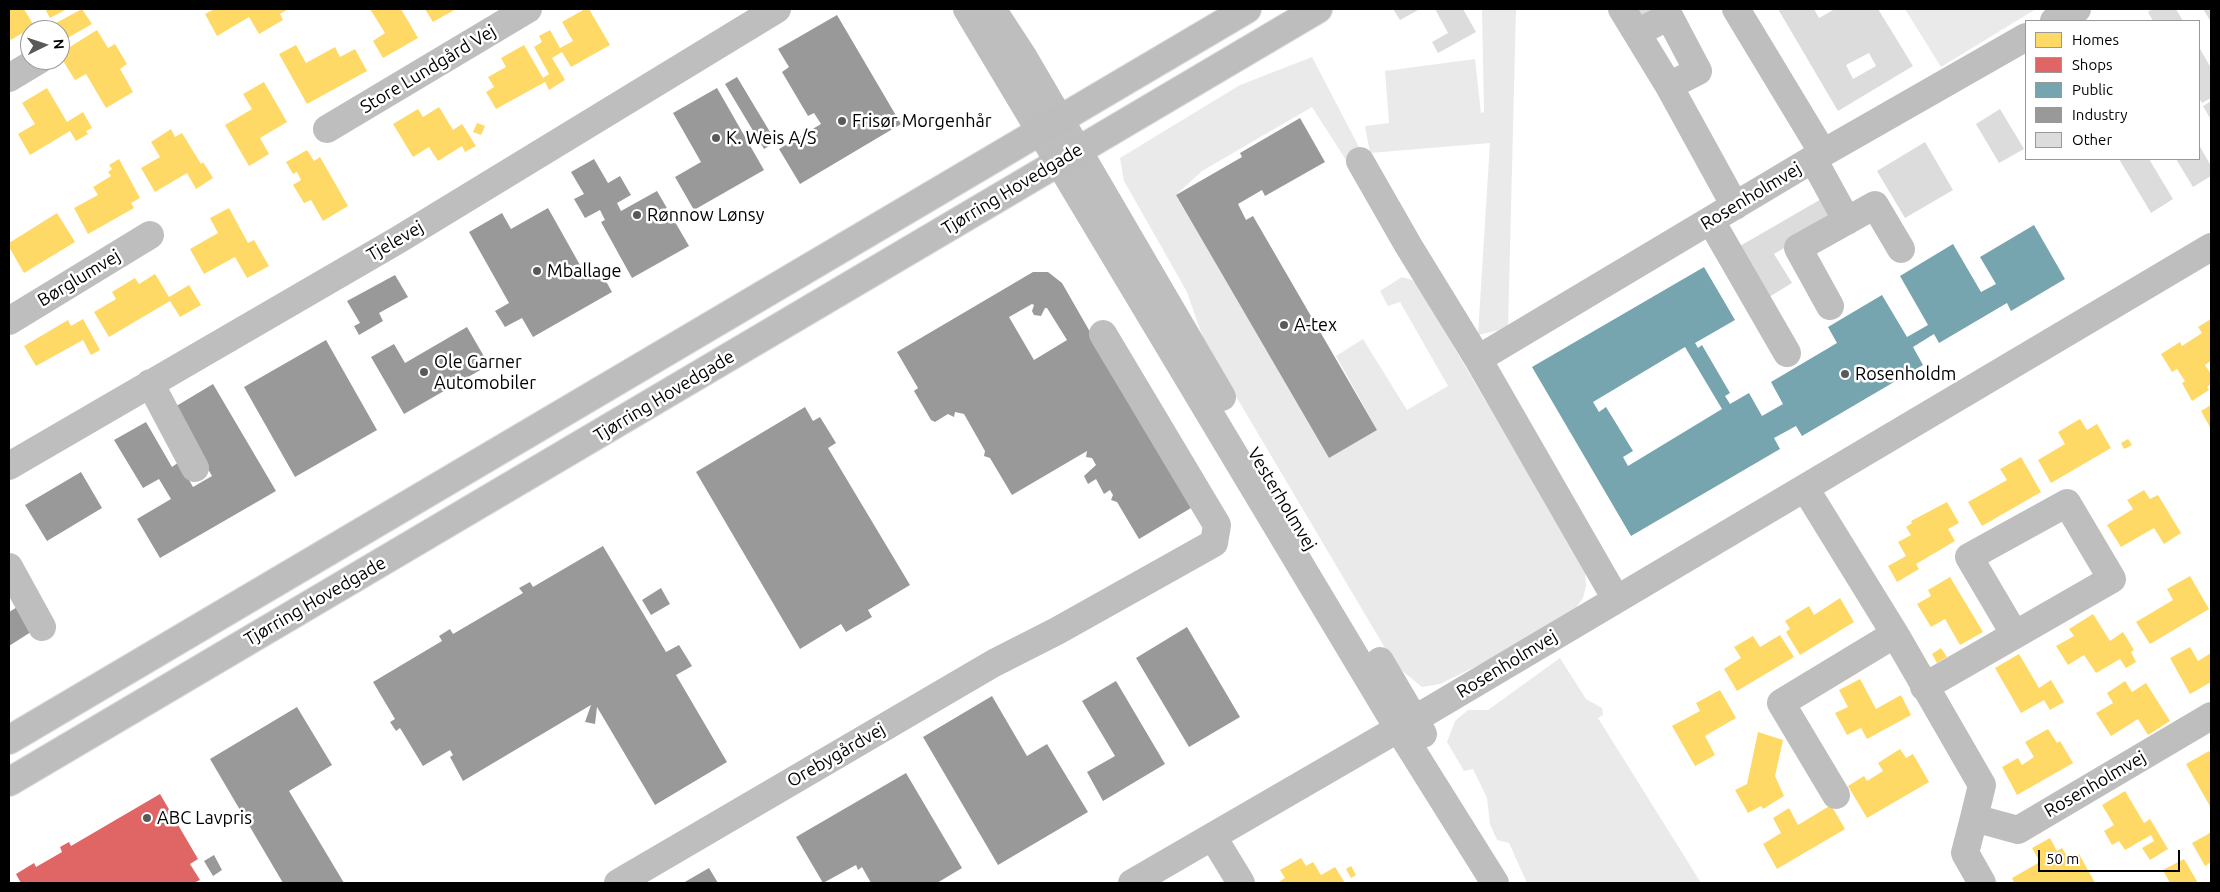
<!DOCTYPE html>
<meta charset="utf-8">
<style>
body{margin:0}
#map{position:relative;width:2220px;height:892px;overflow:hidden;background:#fff;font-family:Ubuntu,sans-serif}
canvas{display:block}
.frame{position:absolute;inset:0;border:10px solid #000;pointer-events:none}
.legend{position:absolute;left:2025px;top:20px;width:175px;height:140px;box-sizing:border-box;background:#fff;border:1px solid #999;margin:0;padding:6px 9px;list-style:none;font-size:15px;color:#000}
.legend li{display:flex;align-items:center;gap:10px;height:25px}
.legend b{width:25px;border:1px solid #999}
.north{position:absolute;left:20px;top:20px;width:50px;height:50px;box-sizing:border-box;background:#fff;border:1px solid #999;border-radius:50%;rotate:86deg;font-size:14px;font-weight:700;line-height:20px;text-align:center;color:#000}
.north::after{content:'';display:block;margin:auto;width:18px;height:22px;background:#595959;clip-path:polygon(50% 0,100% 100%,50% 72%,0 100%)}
.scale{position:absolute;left:2038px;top:850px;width:142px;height:22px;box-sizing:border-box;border:2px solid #000;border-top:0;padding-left:6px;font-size:15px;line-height:18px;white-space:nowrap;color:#000;-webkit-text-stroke:4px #fff;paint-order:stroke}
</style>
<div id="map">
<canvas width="2220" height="892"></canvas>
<div class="frame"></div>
<ul class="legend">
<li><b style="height:14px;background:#ffd966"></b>Homes</li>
<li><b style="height:14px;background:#e06666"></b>Shops</li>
<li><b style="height:14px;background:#76a5af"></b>Public</li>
<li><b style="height:14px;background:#999"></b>Industry</li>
<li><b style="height:14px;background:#dcdcdc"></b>Other</li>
</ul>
<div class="north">N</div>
<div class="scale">50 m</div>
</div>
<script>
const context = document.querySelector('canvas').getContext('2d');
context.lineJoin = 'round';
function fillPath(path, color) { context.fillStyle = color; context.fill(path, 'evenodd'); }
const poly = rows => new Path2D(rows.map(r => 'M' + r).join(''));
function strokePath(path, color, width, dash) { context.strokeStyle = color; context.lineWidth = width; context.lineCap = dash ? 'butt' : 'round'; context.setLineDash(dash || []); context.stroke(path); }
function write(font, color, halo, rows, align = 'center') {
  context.font = font + ' Ubuntu,sans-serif'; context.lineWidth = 5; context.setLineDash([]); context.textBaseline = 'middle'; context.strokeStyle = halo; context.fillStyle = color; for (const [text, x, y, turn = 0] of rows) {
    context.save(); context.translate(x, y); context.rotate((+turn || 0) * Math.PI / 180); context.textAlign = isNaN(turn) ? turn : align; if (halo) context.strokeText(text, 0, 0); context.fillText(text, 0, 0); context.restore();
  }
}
fillPath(poly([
 [1482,9,1516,9,1508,328,1478,335,1490,143,1370,153,1365,126,1389,123,1385,71,1475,59,1481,113,1484,112],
 [1905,9,2036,9,1941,67],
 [1312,57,1360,149,1346,160,1312,107,1202,171,1176,195,1329,458,1377,430,1336,356,1363,339,1407,410,1448,386,1400,302,1388,306,1380,291,1402,277,1415,281,1585,570,1586,586,1583,598,1575,609,1491,659,1440,684,1422,687,1395,665,1205,344,1187,292,1124,181,1120,158,1240,85],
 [1560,658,1586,699,1602,708,1603,715,1598,718,1701,883,1527,883,1509,843,1497,840,1490,824,1487,798,1473,769,1464,771,1447,742,1455,721,1468,710,1488,710]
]), '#eaeaea');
fillPath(poly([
 [9,9,24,9,34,26,11,40,9,35],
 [45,9,67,9,50,18],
 [82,9,92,24,64,40,60,30,58,30,54,24],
 [214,9,288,9,280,14,283,20,259,34,249,17,217,36,205,14],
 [370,9,401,9,418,38,383,58,373,41,385,33],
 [425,9,456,9,433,22],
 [585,9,589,9,610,45,571,67,562,52,552,58,565,80,549,90,545,82,496,109,486,92,494,87,488,77,506,67,501,58,524,45,543,78,549,74,534,47,542,42,539,36,550,30,560,48,573,41,562,22],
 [97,30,108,48,115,44,127,64,120,69,133,92,106,108,86,74,75,80,60,56,60,53],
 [296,45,306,63,335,47,340,57,355,49,367,71,307,104,279,54],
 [264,82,287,122,260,138,269,154,249,166,225,125,252,109,243,94],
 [47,88,67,122,83,112,92,128,86,131,88,134,76,141,70,131,30,155,18,134,35,124,22,103],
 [439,107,453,130,462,124,476,146,465,152,462,146,438,161,429,147,413,157,393,124,418,109,423,117],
 [477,123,485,126,481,135,473,132],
 [171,129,175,137,182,133,201,164,203,162,213,178,196,189,187,173,155,192,141,168,160,157,151,142],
 [307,150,314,161,320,157,348,206,323,221,311,200,304,203,293,185,301,180,297,172,293,174,286,162],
 [119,159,140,198,131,203,134,208,88,234,74,208,98,195,93,187,111,176,108,172,112,169,109,165],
 [229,208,248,243,254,240,269,266,247,278,235,257,204,274,190,249,218,233,210,218],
 [57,213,75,242,24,273,9,247,9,243],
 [155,274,169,297,189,285,201,305,180,317,170,301,109,337,94,312,116,299,112,292,135,278,139,284],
 [83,319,100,350,91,355,83,340,36,366,24,346,68,320,71,326],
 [2211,319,2211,361,2205,365,2211,374,2211,384,2207,387,2209,390,2192,401,2182,383,2185,381,2177,369,2172,372,2161,354,2180,342,2182,346,2202,333,2198,327],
 [2211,405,2211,429,2201,411],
 [2080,419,2087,430,2097,424,2111,448,2051,483,2038,460,2065,444,2058,432],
 [2128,439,2132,445,2124,449,2121,443],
 [2021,457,2041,492,1982,526,1968,502,2007,480,2000,469],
 [2144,490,2150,499,2158,495,2181,533,2164,544,2154,528,2121,547,2107,525,2133,509,2127,500],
 [1947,502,1959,523,1948,529,1955,541,1916,564,1919,569,1897,582,1888,566,1906,556,1898,542,1911,535,1906,527,1912,523,1911,521],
 [2190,576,2209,609,2150,644,2136,622,2173,600,2167,589],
 [1950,577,1983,632,1960,645,1945,619,1931,627,1917,604,1931,596,1928,590],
 [1840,598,1854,622,1800,655,1786,632,1790,629,1785,621,1809,606,1814,615],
 [2093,614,2110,641,2123,632,2134,650,2131,652,2136,662,2126,668,2120,659,2096,673,2084,655,2068,665,2056,646,2074,636,2069,629],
 [1780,635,1794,657,1737,691,1724,669,1741,658,1734,647,1753,636,1760,647],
 [2190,647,2198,661,2211,653,2211,682,2190,694,2170,658],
 [1941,648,1947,657,1937,663,1932,654],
 [2019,654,2039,688,2051,680,2064,702,2050,710,2044,700,2021,713,1995,668],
 [1860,679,1876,709,1901,695,1911,715,1867,739,1861,728,1847,735,1835,713,1848,707,1839,690],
 [2125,681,2132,692,2146,683,2170,721,2148,735,2138,719,2111,736,2096,713,2113,703,2107,693],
 [1720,690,1736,718,1705,736,1715,755,1695,766,1672,726,1700,711,1696,703],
 [2048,729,2057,743,2060,741,2073,763,2017,795,2002,767,2018,758,2022,765,2034,757,2025,742],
 [1758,732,1783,740,1775,776,1784,796,1763,809,1761,806,1748,813,1735,790,1747,784],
 [1900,749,1906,758,1913,754,1929,782,1867,818,1848,786,1864,776,1867,781,1883,771,1878,763],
 [2209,751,2211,755,2211,808,2186,764],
 [2125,791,2144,823,2150,819,2168,849,2150,860,2142,848,2154,841,2151,835,2125,850,2119,841,2112,845,2104,831,2114,825,2102,805],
 [1831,805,1845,829,1777,869,1763,844,1781,833,1773,818,1789,808,1798,825],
 [2210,833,2211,862,2205,866,2192,843],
 [2050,838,2057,851,2062,848,2069,859,2079,854,2095,883,2063,883,2062,882,2059,883,2014,883,2012,878,2040,862,2032,848],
 [1301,858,1306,866,1313,862,1321,875,1335,867,1345,883,1281,883,1280,881,1285,878,1280,870],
 [2184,859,2198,883,2170,883,2163,870],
 [1351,866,1356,875,1351,878,1346,869]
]), '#ffd966');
fillPath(poly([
 [160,794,198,859,190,864,200,880,194,883,21,883,16,874,34,863,36,867,62,852,60,847,69,842,71,846]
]), '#e06666');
fillPath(poly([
 [2034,225,2065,279,2011,311,2007,303,1939,343,1934,334,1913,347,1923,365,1802,436,1796,426,1774,438,1780,449,1631,536,1532,367,1704,267,1735,320,1695,343,1698,348,1702,345,1730,393,1725,396,1730,404,1749,393,1762,416,1783,404,1771,382,1837,343,1828,327,1882,295,1907,337,1928,325,1900,276,1953,244,1981,292,1996,284,1980,257],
 [1685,347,1722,409,1628,466,1623,457,1633,451,1606,407,1599,412,1593,402]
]), '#76a5af');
fillPath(poly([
 [837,15,901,124,800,184,779,149,821,124,814,113,808,116,782,72,789,67,778,49],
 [737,77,776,142,764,149,725,84],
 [717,88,764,170,694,210,675,177,701,162,673,113],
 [1300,118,1325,162,1265,196,1262,190,1238,204,1246,220,1253,216,1377,430,1329,458,1176,195,1242,157,1240,153],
 [594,159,608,183,620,176,631,195,617,203,621,211,657,191,689,246,632,278,601,222,605,220,600,210,585,218,574,199,584,194,571,172],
 [548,208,585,274,598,267,612,292,533,337,522,318,505,327,495,311,509,303,469,232,502,213,511,229],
 [1033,272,1048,272,1062,283,1191,508,1139,539,1117,502,1111,500,1113,495,1110,490,1104,494,1096,479,1088,484,1084,476,1096,465,1092,458,1086,457,1087,451,1012,495,990,458,984,456,985,451,964,414,955,412,954,417,948,414,935,422,931,420,914,391,918,388,897,352],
 [1032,304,1034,305,1032,311,1034,315,1041,316,1045,308,1047,308,1067,340,1034,360,1009,317],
 [395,275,408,297,379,313,383,321,359,335,354,326,360,323,347,301],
 [467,327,489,365,404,414,371,357,394,344,405,363],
 [326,340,377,430,295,477,244,387],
 [213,384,276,491,160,558,137,519,171,499,159,479,143,488,114,440,146,422,172,467,179,462,193,487,212,476,173,408],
 [805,407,813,421,820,417,836,443,828,448,910,585,868,610,872,617,846,632,841,624,800,649,696,472],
 [81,472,102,508,47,541,25,505],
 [603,546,666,652,679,645,692,666,676,675,727,762,655,805,597,707,595,724,585,722,591,705,463,781,450,757,453,755,450,750,423,766,400,728,396,731,390,722,395,719,373,682,442,641,439,636,450,629,453,634,523,593,519,588,530,582,533,587],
 [661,588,670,604,651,615,642,600],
 [19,606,34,630,9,646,9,612],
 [1187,627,1240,717,1189,747,1136,658],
 [1116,681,1165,764,1103,801,1087,772,1115,756,1082,701],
 [992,696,1027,756,1047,744,1088,812,998,865,923,737],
 [297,707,332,765,289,791,344,883,283,883,210,759],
 [906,773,962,868,937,883,871,883,862,867,858,870,856,865,823,883,796,837],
 [214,855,222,870,213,876,204,861],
 [709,868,718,883,683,883]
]), '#999');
fillPath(poly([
 [1393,9,1420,9,1400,20],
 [1435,9,1463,9,1476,32,1438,53,1432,42,1448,33],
 [1629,9,1655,9,1636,20],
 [1778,9,1814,9,1819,18,1835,9,1878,9,1913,66,1838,111],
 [1869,53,1876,66,1853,79,1846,65],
 [2152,9,2176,9,2183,21,2153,21,2148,12],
 [2203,9,2211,9,2211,22],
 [2199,47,2211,68,2211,98,2202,103,2199,98],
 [2211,101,2211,120,2203,106],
 [2000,109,2024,149,1999,163,1976,124],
 [1925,142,1953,190,1905,218,1877,171],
 [2199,145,2211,166,2211,176,2193,187,2176,159,2199,159],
 [2119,159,2149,159,2173,199,2151,213],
 [1823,198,1835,218,1774,254,1792,283,1769,297,1740,246]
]), '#dcdcdc');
const major = poly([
 [9,740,1247,9],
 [9,782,1318,9]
]);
strokePath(major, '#dbdbdb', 30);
strokePath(poly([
 [967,9,1398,728,1495,883],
 [992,9,1024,58,1222,397],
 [1622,9,1669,86,1735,206],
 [1736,9,1823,153],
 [2054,21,2077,9],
 [1637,33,1669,16,1698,71,1669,86],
 [9,78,39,60],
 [327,129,528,9],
 [1813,159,1847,221],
 [1360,161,1408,245,1478,359,1616,599],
 [1711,221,1787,353],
 [1830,306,1798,248,1875,205,1901,249],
 [9,321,150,235],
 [1478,359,1823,153,2026,37],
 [150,383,195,468],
 [9,466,398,240,777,9],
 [1805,488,1895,634,1982,785,1974,818],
 [9,567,42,627],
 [1380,661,1423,734],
 [1924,687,2112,579,2067,503,1969,557,2015,635],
 [1836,795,1781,703,1895,634],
 [1213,837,1241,883],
 [618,883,994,663,1057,631,1214,543,1217,525,1103,334],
 [1132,883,1415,719,2211,247],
 [1982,883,1965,853,1974,818,2018,830,2211,716]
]), '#bebebe', 28);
strokePath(major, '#bdbdbd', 28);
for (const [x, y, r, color] of [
 [842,121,5,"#595959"],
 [716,138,5,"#595959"],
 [637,215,5,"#595959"],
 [537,271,5,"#595959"],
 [1284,325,5,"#595959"],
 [424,372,5,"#595959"],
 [1845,374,5,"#595959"],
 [147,818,5,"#595959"]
]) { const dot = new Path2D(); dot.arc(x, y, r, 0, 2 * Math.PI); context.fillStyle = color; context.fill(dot); strokePath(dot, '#fff', 2); }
write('18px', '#000', '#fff', [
 ["Store Lundgård Vej",428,69,-31],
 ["Tjørring Hovedgade",1012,189,-31],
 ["Rosenholmvej",1751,196,-31],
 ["Tjelevej",395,241,-30],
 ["Børglumvej",79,278,-31],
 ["Tjørring Hovedgade",664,396,-31],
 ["Vesterholmvej",1282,499,59],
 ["Tjørring Hovedgade",315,601,-30],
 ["Rosenholmvej",1507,664,-31],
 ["Orebygårdvej",836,755,-30],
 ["Rosenholmvej",2095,784,-30]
]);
write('18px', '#000', '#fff', [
 ["Frisør Morgenhår",852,121],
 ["K. Weis A/S",726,138],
 ["Rønnow Lønsy",647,215],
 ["Mballage",547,271],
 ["A-tex",1294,325],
 ["Ole Garner",434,362],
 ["Automobiler",434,383],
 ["Rosenholdm",1855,374],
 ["ABC Lavpris",157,818]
], 'left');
</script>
